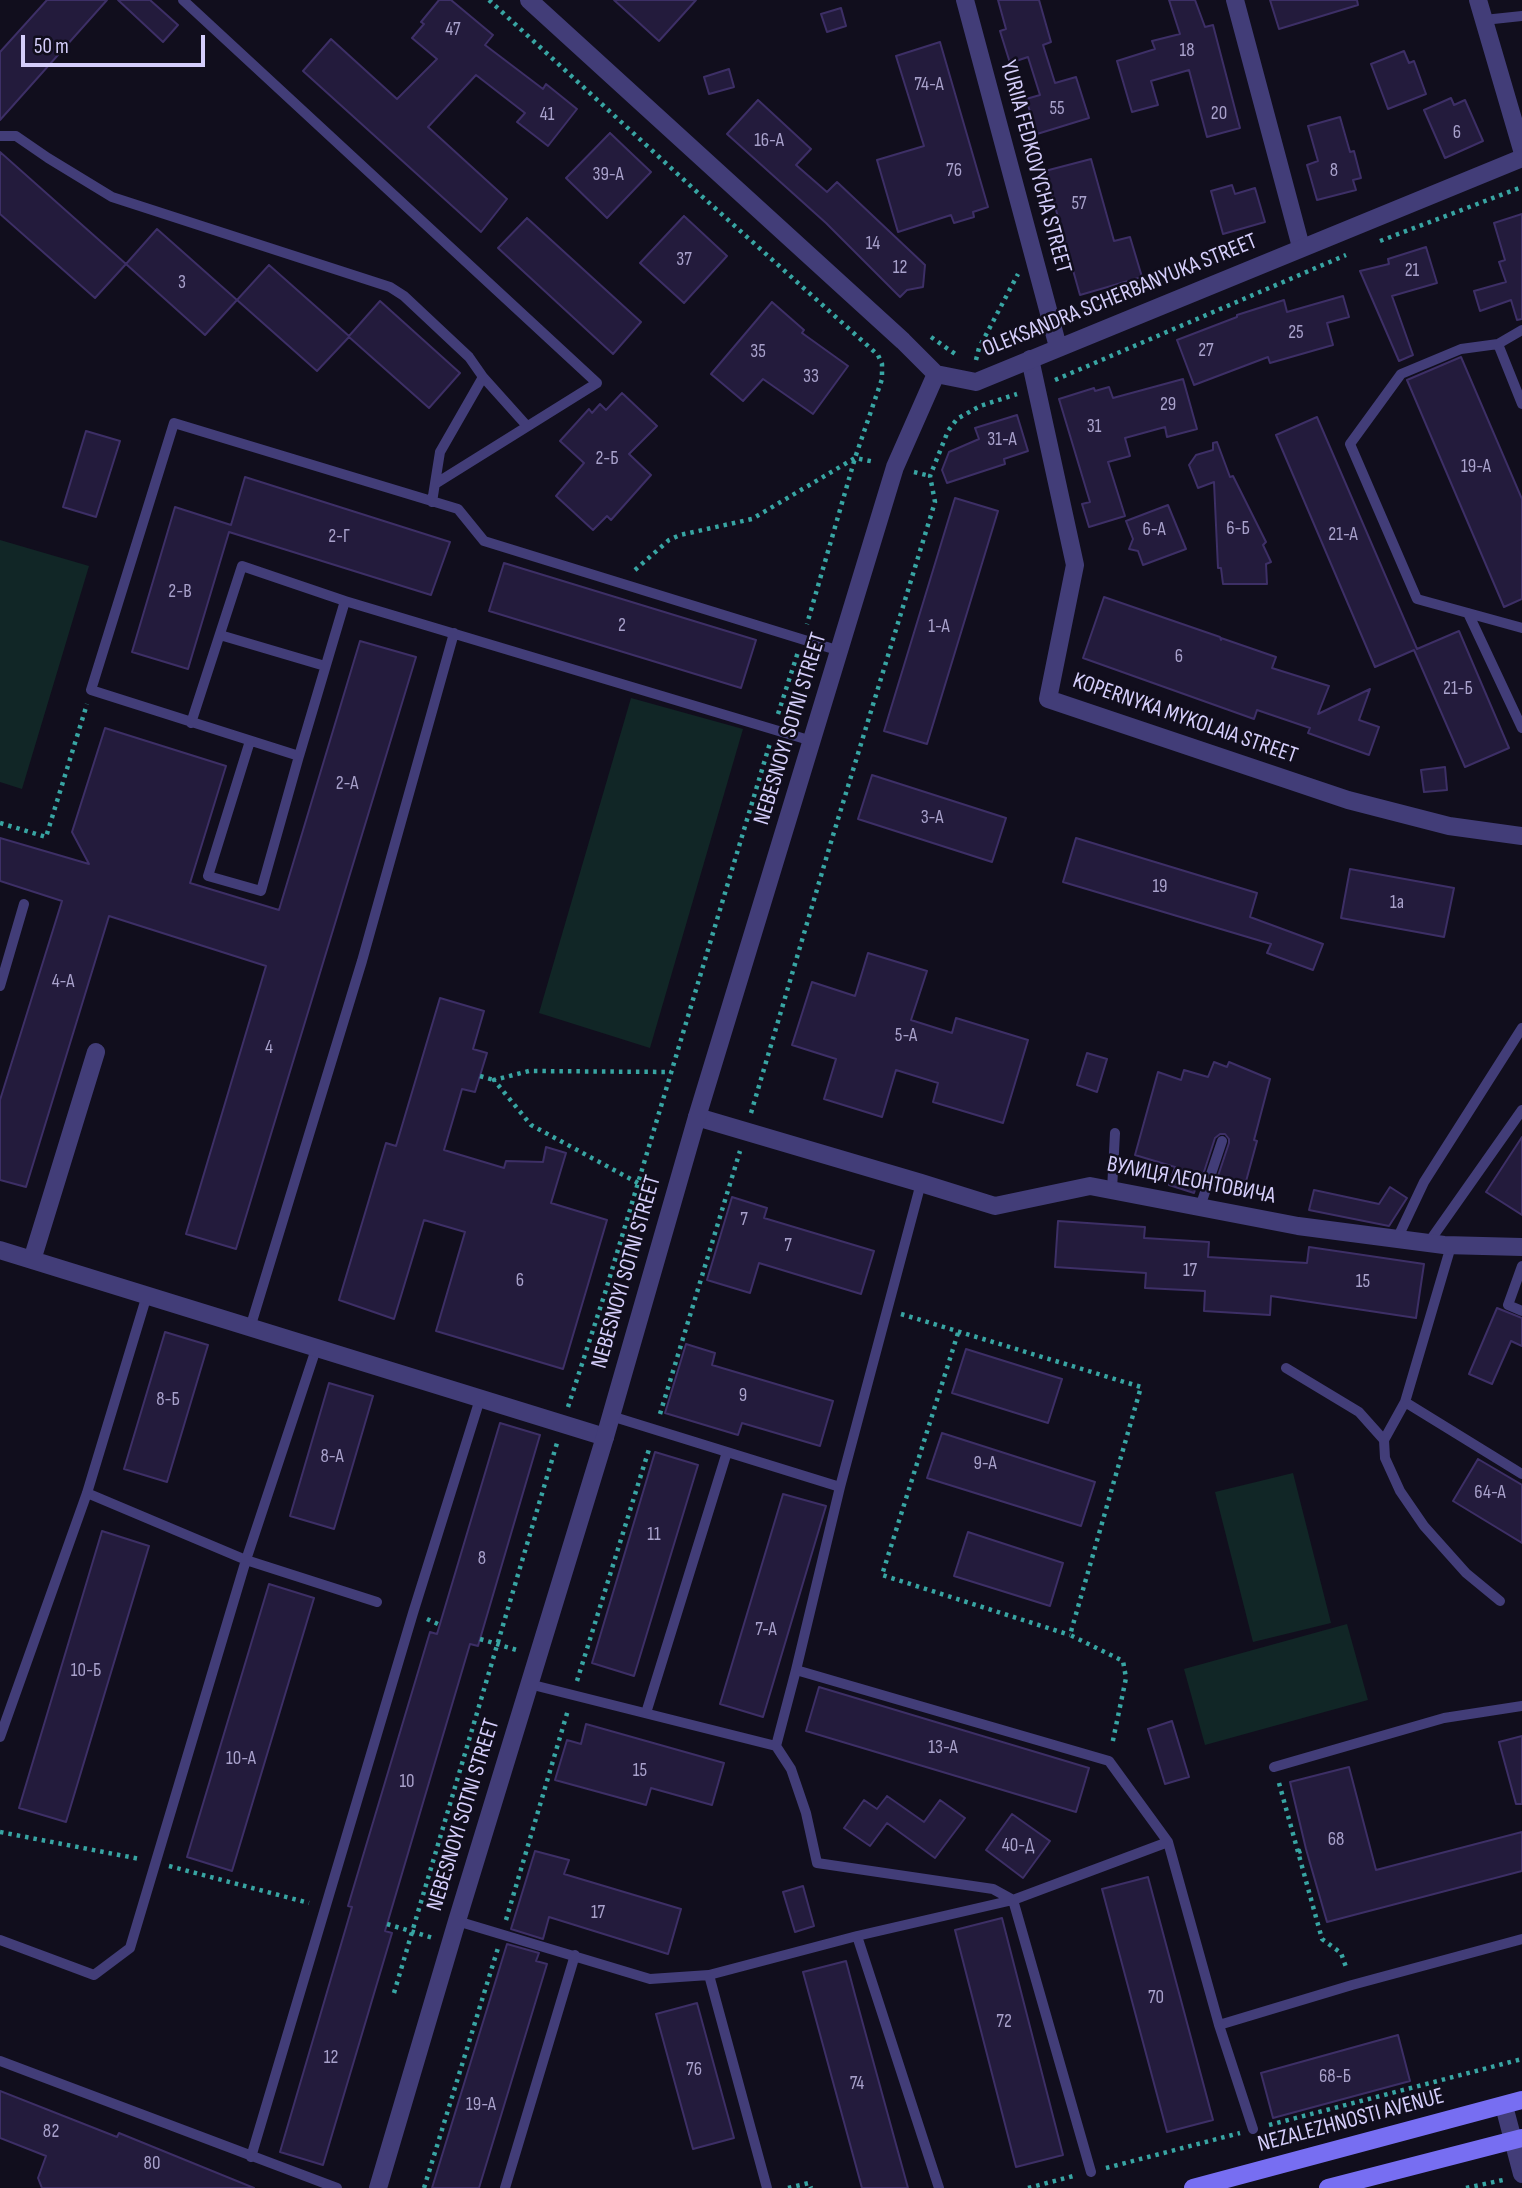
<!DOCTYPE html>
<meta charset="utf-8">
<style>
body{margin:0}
#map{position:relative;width:1522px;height:2188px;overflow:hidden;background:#110e1d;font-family:"Sofia Sans Condensed",sans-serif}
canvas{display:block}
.scale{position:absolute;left:21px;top:35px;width:184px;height:32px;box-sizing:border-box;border:4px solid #d5cefb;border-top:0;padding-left:9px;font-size:21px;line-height:24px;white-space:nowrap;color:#d5cefb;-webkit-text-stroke:5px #110e1d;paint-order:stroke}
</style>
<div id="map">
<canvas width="1522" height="2188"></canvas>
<div class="scale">50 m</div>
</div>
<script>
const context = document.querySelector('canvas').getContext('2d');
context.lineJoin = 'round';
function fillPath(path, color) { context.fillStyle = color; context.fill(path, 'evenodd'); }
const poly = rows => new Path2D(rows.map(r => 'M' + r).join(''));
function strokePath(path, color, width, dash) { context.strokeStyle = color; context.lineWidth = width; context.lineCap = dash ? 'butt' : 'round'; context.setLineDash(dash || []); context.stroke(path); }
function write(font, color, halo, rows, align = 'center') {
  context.font = font + ' "Sofia Sans Condensed",sans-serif'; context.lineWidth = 5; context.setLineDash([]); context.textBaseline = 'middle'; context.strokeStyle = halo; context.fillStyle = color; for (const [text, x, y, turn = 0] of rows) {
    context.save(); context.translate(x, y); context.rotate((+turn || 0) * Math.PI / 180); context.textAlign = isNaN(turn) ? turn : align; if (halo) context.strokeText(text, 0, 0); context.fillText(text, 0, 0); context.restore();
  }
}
fillPath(poly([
 [0,540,89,566,22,789,0,782],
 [631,698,743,729,650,1048,539,1013],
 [1293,1473,1331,1623,1253,1642,1215,1492],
 [1347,1624,1368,1700,1205,1745,1184,1669]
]), '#112626');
const building = poly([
 [47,0,107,0,0,120,0,52,47,0],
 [118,0,150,0,178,25,163,42,118,0],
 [439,0,451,0,493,35,485,45,543,89,546,84,577,109,548,146,517,122,525,113,476,75,428,127,507,199,481,232,303,71,331,39,397,99,437,59,412,38,424,24,421,22,439,0],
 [614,0,696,0,659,41,614,0],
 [998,0,1039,0,1051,42,1043,45,1055,83,1076,77,1089,118,1037,134,1026,99,1040,95,1028,57,1010,63,1000,31,1006,29,998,0],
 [1169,0,1195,0,1205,27,1213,25,1240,128,1207,137,1189,70,1151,81,1158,105,1132,112,1117,61,1155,49,1152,41,1180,34,1169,0],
 [1270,0,1357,0,1358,5,1279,29,1270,0],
 [841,8,846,26,827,32,821,14,841,8],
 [940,42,988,207,973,212,974,217,954,223,951,215,898,232,877,160,924,146,896,56,940,42],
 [1404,51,1409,63,1414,61,1426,94,1388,109,1371,64,1404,51],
 [729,69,734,87,709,94,704,77,729,69],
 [1451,98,1454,105,1465,100,1483,141,1445,158,1424,110,1451,98],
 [758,100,811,149,796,165,827,192,837,182,925,265,923,287,907,290,900,297,826,223,727,134,758,100],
 [1340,117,1350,152,1354,151,1361,178,1353,180,1356,190,1317,200,1307,165,1318,161,1308,126,1340,117],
 [610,133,651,172,607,218,566,178,610,133],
 [0,152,126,264,157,229,237,300,205,335,126,264,95,298,0,214,0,152],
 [1091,159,1114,241,1130,237,1142,277,1080,295,1045,171,1091,159],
 [1232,185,1235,194,1255,188,1265,222,1223,234,1211,191,1232,185],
 [1522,214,1522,319,1517,320,1511,300,1480,311,1474,291,1506,282,1499,262,1505,260,1494,223,1522,214],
 [684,216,727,256,684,303,640,263,684,216],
 [527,218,641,322,613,354,498,248,527,218],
 [1426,247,1437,283,1392,296,1413,355,1399,361,1360,271,1389,264,1388,259,1426,247],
 [269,265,349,336,380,301,460,373,429,408,349,337,317,371,237,300,269,265],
 [1343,296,1349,317,1327,323,1333,345,1270,363,1268,357,1194,385,1177,340,1237,317,1237,315,1284,300,1287,312,1343,296],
 [772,302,804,330,802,333,848,366,813,414,763,379,743,401,711,374,772,302],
 [1461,357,1522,499,1522,599,1504,607,1407,380,1461,357],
 [1183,379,1197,429,1167,437,1165,427,1125,438,1130,456,1108,462,1125,516,1089,527,1082,504,1090,502,1059,399,1094,388,1095,391,1109,387,1113,398,1183,379],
 [622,393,657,426,629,454,651,475,611,520,607,516,593,530,556,496,584,463,560,441,589,409,592,413,600,404,606,410,622,393],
 [1017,415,1028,451,1004,459,1005,464,947,483,942,470,949,452,979,439,975,428,1017,415],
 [1317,417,1417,649,1459,631,1509,748,1465,767,1414,650,1375,667,1276,435,1317,417],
 [86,431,120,441,96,517,63,507,86,431],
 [1217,442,1230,477,1233,476,1266,542,1263,545,1271,562,1266,564,1267,584,1223,584,1221,568,1218,568,1214,482,1198,488,1189,465,1196,455,1213,450,1213,443,1217,442],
 [245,477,450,542,431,595,229,532,188,669,132,652,175,507,231,525,245,477],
 [955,498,998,511,927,744,884,731,955,498],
 [1168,505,1186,549,1143,565,1138,551,1129,549,1133,539,1126,521,1168,505],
 [504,563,756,640,741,688,489,611,504,563],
 [1104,597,1220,637,1221,640,1221,638,1276,657,1272,668,1329,686,1318,714,1370,689,1359,720,1379,727,1369,755,1308,733,1310,728,1257,710,1254,719,1083,658,1104,597],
 [360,641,416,657,236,1249,186,1234,266,966,109,916,26,1187,0,1180,0,1100,62,901,0,881,0,838,89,864,72,832,105,728,226,766,190,883,279,910,360,641],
 [1445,767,1447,790,1424,792,1421,770,1445,767],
 [872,775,1006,818,992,862,858,819,872,775],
 [1076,838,1257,893,1250,917,1323,944,1313,970,1267,953,1271,944,1063,882,1076,838],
 [1350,869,1454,888,1444,937,1341,918,1350,869],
 [868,953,927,971,911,1020,952,1033,956,1018,1028,1040,1003,1123,933,1102,938,1083,896,1070,882,1117,824,1099,836,1059,792,1045,812,982,855,996,868,953],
 [440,998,484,1011,473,1049,487,1053,475,1092,462,1089,444,1150,504,1168,506,1161,543,1162,546,1147,566,1153,551,1203,607,1220,563,1369,436,1331,465,1232,424,1220,394,1319,339,1300,386,1143,396,1146,440,998],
 [1087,1053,1107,1059,1097,1092,1077,1085,1087,1053],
 [1214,1062,1227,1067,1229,1062,1270,1079,1254,1140,1257,1141,1242,1196,1214,1188,1229,1143,1229,1139,1225,1134,1220,1134,1215,1138,1200,1184,1197,1183,1194,1193,1169,1185,1175,1167,1135,1155,1158,1072,1181,1080,1184,1070,1208,1077,1214,1062],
 [1522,1137,1522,1215,1486,1192,1522,1137],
 [1390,1187,1407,1198,1389,1226,1309,1210,1314,1190,1379,1204,1390,1187],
 [732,1197,767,1208,764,1218,874,1251,861,1294,759,1263,750,1293,707,1280,732,1197],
 [1058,1221,1145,1227,1144,1238,1209,1242,1208,1257,1307,1263,1309,1247,1424,1264,1416,1318,1271,1296,1270,1315,1204,1311,1205,1291,1145,1288,1146,1273,1055,1267,1058,1221],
 [1497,1308,1522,1318,1522,1346,1511,1341,1492,1384,1469,1374,1497,1308],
 [165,1332,208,1345,167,1482,124,1469,165,1332],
 [686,1344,715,1353,712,1365,833,1401,820,1446,742,1423,738,1435,665,1413,686,1344],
 [966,1349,1062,1379,1048,1423,952,1393,966,1349],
 [329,1383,373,1396,334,1529,290,1516,329,1383],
 [500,1423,540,1435,478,1646,470,1644,385,1931,392,1933,323,2165,280,2152,352,1907,348,1906,430,1632,437,1634,500,1423],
 [942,1433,1095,1482,1081,1526,927,1478,942,1433],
 [655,1452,698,1465,634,1676,592,1663,655,1452],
 [1478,1459,1522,1485,1522,1543,1453,1501,1478,1459],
 [783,1494,826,1506,763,1717,720,1704,783,1494],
 [102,1531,149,1546,66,1822,19,1808,102,1531],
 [968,1532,1063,1563,1050,1606,954,1576,968,1532],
 [269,1584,314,1598,232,1871,187,1857,269,1584],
 [819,1687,1089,1768,1076,1812,806,1731,819,1687],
 [1172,1721,1189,1777,1165,1784,1148,1729,1172,1721],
 [586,1724,724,1763,712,1805,651,1788,646,1805,555,1780,567,1740,581,1744,586,1724],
 [1522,1736,1522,1804,1516,1804,1499,1742,1522,1736],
 [1349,1767,1376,1870,1522,1832,1522,1871,1327,1922,1306,1849,1290,1782,1349,1767],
 [887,1796,924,1822,940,1800,965,1818,935,1858,887,1823,870,1846,844,1828,864,1800,877,1809,887,1796],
 [1012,1814,1050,1841,1023,1878,986,1850,1012,1814],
 [535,1851,569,1860,564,1874,681,1909,668,1954,549,1917,543,1939,511,1929,535,1851],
 [1148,1877,1213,2120,1167,2132,1102,1889,1148,1877],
 [803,1886,814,1926,795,1932,783,1892,803,1886],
 [1002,1918,1063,2155,1016,2167,955,1930,1002,1918],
 [507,1944,539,1953,536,1961,547,1964,479,2188,432,2188,507,1944],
 [846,1961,855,1995,908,2188,862,2188,803,1972,846,1961],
 [697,2003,734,2138,693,2149,656,2014,697,2003],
 [1398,2035,1410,2081,1273,2118,1261,2073,1398,2035],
 [0,2091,117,2137,119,2133,254,2188,42,2188,38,2178,46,2156,0,2138,0,2091]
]);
fillPath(building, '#231b3c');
strokePath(building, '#3d2f66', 2);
strokePath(poly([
 [489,0,696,191,878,355,882,364,882,379,855,458,807,624],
 [1380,241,1522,187],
 [931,337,958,356],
 [976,360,979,348,1018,274],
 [1055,380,1346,255],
 [914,472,930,476],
 [635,570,669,540,680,535,752,519,855,458,875,462],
 [778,714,798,652],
 [0,823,46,837,87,704],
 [480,1076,494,1080],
 [751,1113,831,842,935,502,930,476,948,431,957,419,980,406,1017,394],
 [638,1183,531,1125,494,1080,529,1071,671,1072],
 [901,1314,1141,1387,1070,1635,1123,1661,1126,1678,1112,1745],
 [958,1333,882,1575,1070,1635],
 [568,1407,605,1293,770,743],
 [660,1414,740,1151],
 [427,1619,440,1625],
 [480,1639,520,1651],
 [577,1681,650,1446],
 [1279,1783,1322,1939,1341,1953,1347,1970],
 [0,1832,140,1859],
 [1298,1852,1306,1849],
 [169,1866,309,1903],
 [506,1920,568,1710],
 [387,1924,433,1938],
 [394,1993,557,1443],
 [1269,2125,1522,2059],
 [1106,2168,1240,2133],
 [424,2188,498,1948],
 [788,2188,809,2183,811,2188],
 [1028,2188,1077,2175],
 [1466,2188,1503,2180]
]), '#38a5a3', 4.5, [3.5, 5]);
strokePath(poly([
 [183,0,597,383,435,484],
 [1484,20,1522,16],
 [0,136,16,136,48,158,112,197,390,287,404,296,469,357,483,377,440,452,432,502],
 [1522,330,1498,344,1522,404],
 [1498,344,1461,349,1401,374,1350,444,1417,599,1522,628],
 [483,377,527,426],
 [1468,613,1522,728],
 [220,635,325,666],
 [191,723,242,566,345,601],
 [250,741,208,876,261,891,299,756],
 [812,741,345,601,299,756,91,690,174,423,458,509,484,541,840,651],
 [0,986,24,904],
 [1112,1190,1115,1133],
 [1200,1207,1222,1141],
 [1397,1239,1424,1182,1522,1028],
 [1429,1242,1522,1110],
 [1451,1246,1405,1402,1384,1440,1385,1458,1400,1491,1424,1526,1466,1573,1500,1601],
 [1522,1266,1508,1305,1522,1311],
 [250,1328,362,961,454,633],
 [1286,1368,1359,1412,1384,1440],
 [1405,1402,1522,1474],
 [611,1416,840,1487,796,1670,1109,1761,1168,1842,1219,2025,1253,2129],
 [840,1487,921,1183],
 [87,1493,246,1560,377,1602],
 [529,1684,776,1746,796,1670],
 [646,1713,727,1452],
 [0,1737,87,1493,147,1295],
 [776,1746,791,1769,806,1813,817,1863,993,1889,1013,1900,1091,2172],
 [1274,1767,1444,1718,1522,1706],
 [457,1921,650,1979,709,1975,857,1936,1013,1900,1168,1842],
 [857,1936,939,2188],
 [0,1940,94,1975,130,1948,246,1560,317,1346],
 [709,1975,767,2188],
 [1219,2025,1352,1985,1522,1939],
 [0,2061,337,2188],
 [251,2157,413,1613,480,1399],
 [505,2188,575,1955]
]), '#423d78', 10);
strokePath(poly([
 [1235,0,1301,247],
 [1478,0,1522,150],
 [1030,359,1075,565,1048,699,1348,800,1449,826,1522,836],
 [697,1117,921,1183,995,1206,1090,1186,1298,1226,1444,1245,1522,1247],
 [0,1250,605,1437],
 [32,1260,96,1052],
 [1504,2106,1522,2174]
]), '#423d78', 18);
strokePath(poly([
 [529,0,903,341,936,374,976,382,1522,158],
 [965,0,1058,347],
 [378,2188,457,1921,605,1437,697,1117,895,467,936,374]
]), '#423d78', 18);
strokePath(poly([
 [1193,2188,1522,2100],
 [1328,2188,1522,2138]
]), '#776ef2', 18);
write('19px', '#a8a1cb', null, [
 ["47",453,30],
 ["18",1187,51],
 ["74-А",929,85],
 ["55",1057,109],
 ["20",1219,114],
 ["41",547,115],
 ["6",1457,133],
 ["16-А",769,141],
 ["76",954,171],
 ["8",1334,171],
 ["39-А",608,175],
 ["57",1079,204],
 ["14",873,244],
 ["37",684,260],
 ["12",900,268],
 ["21",1412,271],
 ["3",182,283],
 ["25",1296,333],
 ["27",1206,351],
 ["35",758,352],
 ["33",811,377],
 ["29",1168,405],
 ["31",1094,427],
 ["31-А",1002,440],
 ["2-Б",607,459],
 ["19-А",1476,467],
 ["6-Б",1238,529],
 ["6-А",1154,530],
 ["21-А",1343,535],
 ["2-Г",339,537],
 ["2-В",180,592],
 ["2",622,626],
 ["1-А",939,627],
 ["6",1179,657],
 ["21-Б",1458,689],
 ["2-А",347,784],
 ["3-А",932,818],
 ["19",1160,887],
 ["1а",1397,903],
 ["4-А",63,982],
 ["5-А",906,1036],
 ["4",269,1048],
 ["7",744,1220],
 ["7",788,1246],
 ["17",1190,1271],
 ["6",520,1281],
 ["15",1363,1282],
 ["9",743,1396],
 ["8-Б",168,1400],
 ["8-А",332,1457],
 ["9-А",985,1464],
 ["64-А",1490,1493],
 ["11",654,1535],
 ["8",482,1559],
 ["7-А",766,1630],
 ["10-Б",86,1671],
 ["13-А",943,1748],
 ["10-А",241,1759],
 ["15",640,1771],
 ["10",407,1782],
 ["68",1336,1840],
 ["40-Д",1018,1846],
 ["17",598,1913],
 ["70",1156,1998],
 ["72",1004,2022],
 ["12",331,2058],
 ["76",694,2070],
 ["68-Б",1335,2077],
 ["74",857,2084],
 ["19-А",481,2105],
 ["82",51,2132],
 ["80",152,2164]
]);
write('23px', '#d5cefb', '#110e1d', [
 ["YURIIA FEDKOVYCHA STREET",1035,167,75],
 ["OLEKSANDRA SCHERBANYUKA STREET",1120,296,-22],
 ["KOPERNYKA MYKOLAIA STREET",1185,719,19],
 ["NEBESNOYI SOTNI STREET",791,729,-73],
 ["ВУЛИЦЯ ЛЕОНТОВИЧА",1191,1181,11],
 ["NEBESNOYI SOTNI STREET",627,1272,-74],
 ["NEBESNOYI SOTNI STREET",464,1815,-73],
 ["NEZALEZHNOSTI AVENUE",1351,2121,-15]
]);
</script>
